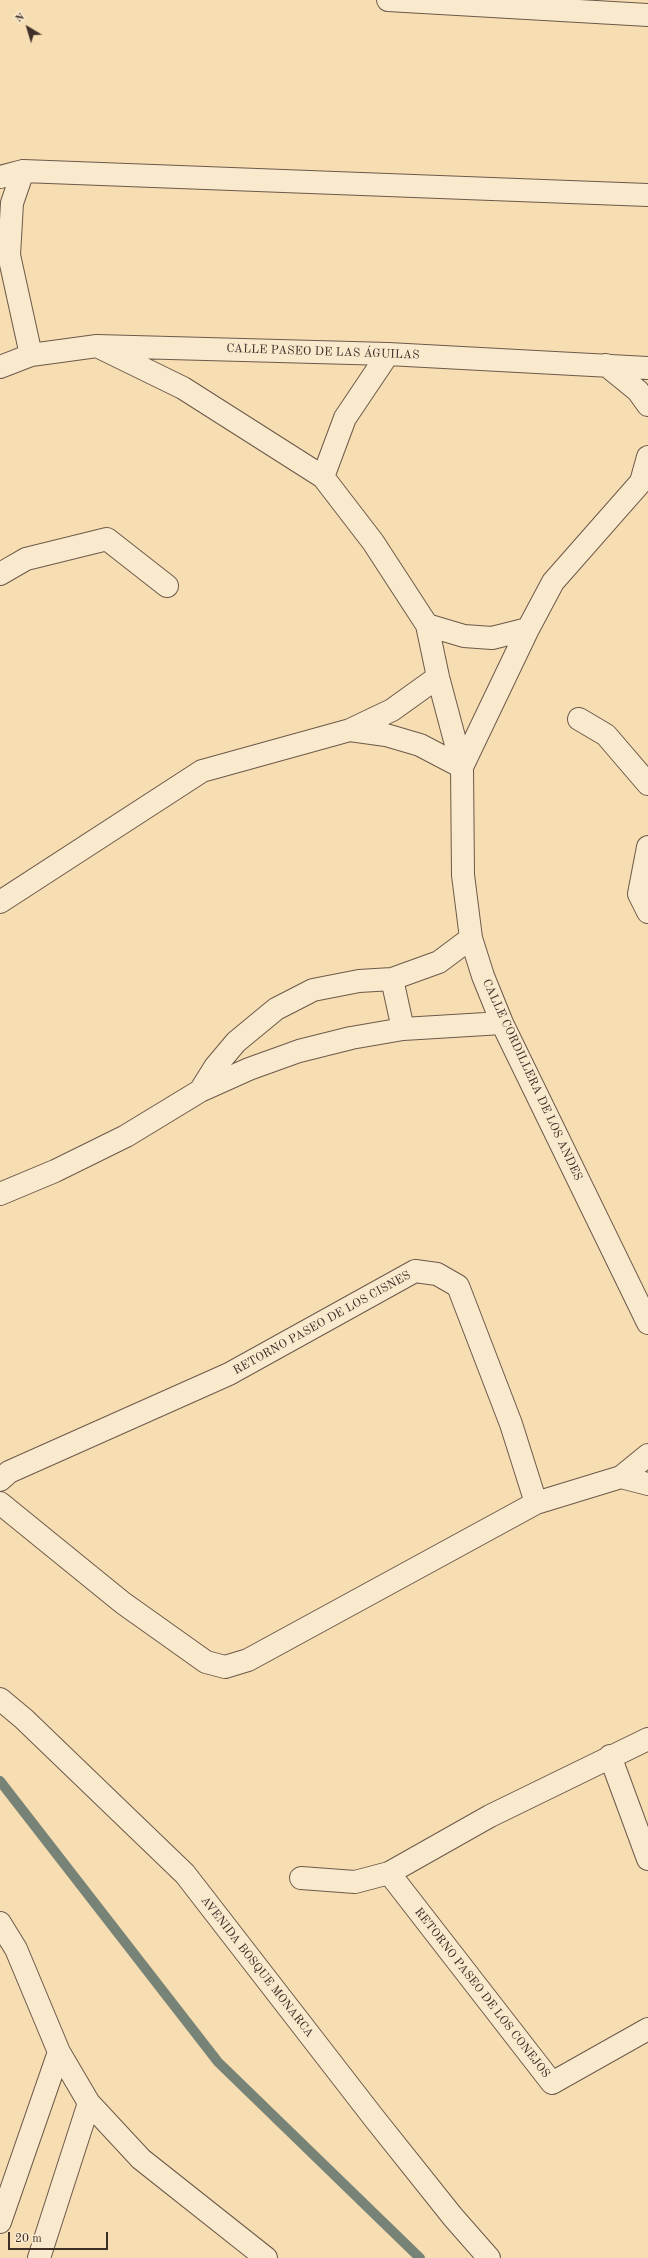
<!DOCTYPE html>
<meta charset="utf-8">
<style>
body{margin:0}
#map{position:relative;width:648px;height:2258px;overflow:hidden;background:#f6ddb2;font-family:"Old Standard TT",serif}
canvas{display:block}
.north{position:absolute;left:8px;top:8px;width:40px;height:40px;-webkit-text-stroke:3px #f9e9cd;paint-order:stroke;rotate:322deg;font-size:11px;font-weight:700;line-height:16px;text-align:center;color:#3f2d27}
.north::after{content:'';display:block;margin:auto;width:14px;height:18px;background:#3f2d27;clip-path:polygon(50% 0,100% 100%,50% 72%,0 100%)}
.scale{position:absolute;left:8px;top:2232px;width:100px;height:18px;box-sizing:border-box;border:2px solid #3f2d27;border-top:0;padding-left:5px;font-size:12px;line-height:14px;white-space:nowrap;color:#3f2d27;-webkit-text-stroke:3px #f9e9cd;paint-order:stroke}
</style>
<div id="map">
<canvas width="648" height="2258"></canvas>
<div class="north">N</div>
<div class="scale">20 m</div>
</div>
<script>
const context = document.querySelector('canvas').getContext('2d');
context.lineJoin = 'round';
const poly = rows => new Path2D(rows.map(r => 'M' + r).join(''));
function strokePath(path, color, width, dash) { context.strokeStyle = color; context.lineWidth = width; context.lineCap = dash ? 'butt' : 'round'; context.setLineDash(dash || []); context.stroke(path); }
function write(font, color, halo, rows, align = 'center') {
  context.font = font + ' "Old Standard TT",serif'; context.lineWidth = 3; context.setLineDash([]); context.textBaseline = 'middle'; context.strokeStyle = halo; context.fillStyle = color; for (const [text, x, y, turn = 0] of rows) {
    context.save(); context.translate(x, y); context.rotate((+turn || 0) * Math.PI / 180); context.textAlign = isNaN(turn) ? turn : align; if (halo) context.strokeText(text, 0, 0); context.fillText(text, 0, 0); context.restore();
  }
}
strokePath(poly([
 [0,1781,218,2062,420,2258]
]), '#778376', 10);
const minor = poly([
 [388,0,648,15],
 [23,171,12,203,9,255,31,355],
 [0,177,23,171,648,195],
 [97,346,183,388,323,477,373,542,427,625,438,677,462,767,463,875,471,938,483,976,502,1023,648,1323],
 [606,365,638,391,648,405],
 [0,367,31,355,97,346,388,354,648,368],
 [323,477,345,418,388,354],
 [641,482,648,457],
 [0,574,26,559,107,539,167,586],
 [427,625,464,636,492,638,528,629],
 [579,719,606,735,648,784],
 [350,730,386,735,420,745,462,767],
 [462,767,528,629,553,582,641,482,648,477],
 [648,847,639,894,648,912],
 [0,902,202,771,350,730,392,710,438,677],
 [392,979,403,1029],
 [200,1091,215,1067,236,1042,276,1009,313,990,359,981,392,979,439,962,471,938],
 [0,1194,55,1171,126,1136,200,1091,249,1069,299,1051,351,1038,403,1029,502,1023],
 [621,1477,648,1484],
 [0,1480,9,1472,229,1374,415,1271,437,1274,458,1286,511,1424,536,1503],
 [0,1503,123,1603,206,1662,225,1667,248,1660,536,1503,621,1477,648,1455],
 [0,1699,24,1719,185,1874,374,2118,453,2217,489,2258],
 [610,1756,648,1859],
 [389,1873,552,2083,648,2029],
 [301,1878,355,1882,389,1873,490,1816,648,1739],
 [0,1923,16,1949,59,2052,89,2103,141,2159,266,2258],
 [0,2222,59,2052],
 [39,2258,89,2103]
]);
strokePath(minor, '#6d594a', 24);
strokePath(minor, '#f9e9cd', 22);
write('12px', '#3f2d27', '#f9e9cd', [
 ["CALLE PASEO DE LAS ÁGUILAS",323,352,2],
 ["CALLE CORDILLERA DE LOS ANDES",532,1080,65],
 ["RETORNO PASEO DE LOS CISNES",322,1323,-29],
 ["AVENIDA BOSQUE MONARCA",257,1967,52],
 ["RETORNO PASEO DE LOS CONEJOS",482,1993,52]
]);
</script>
